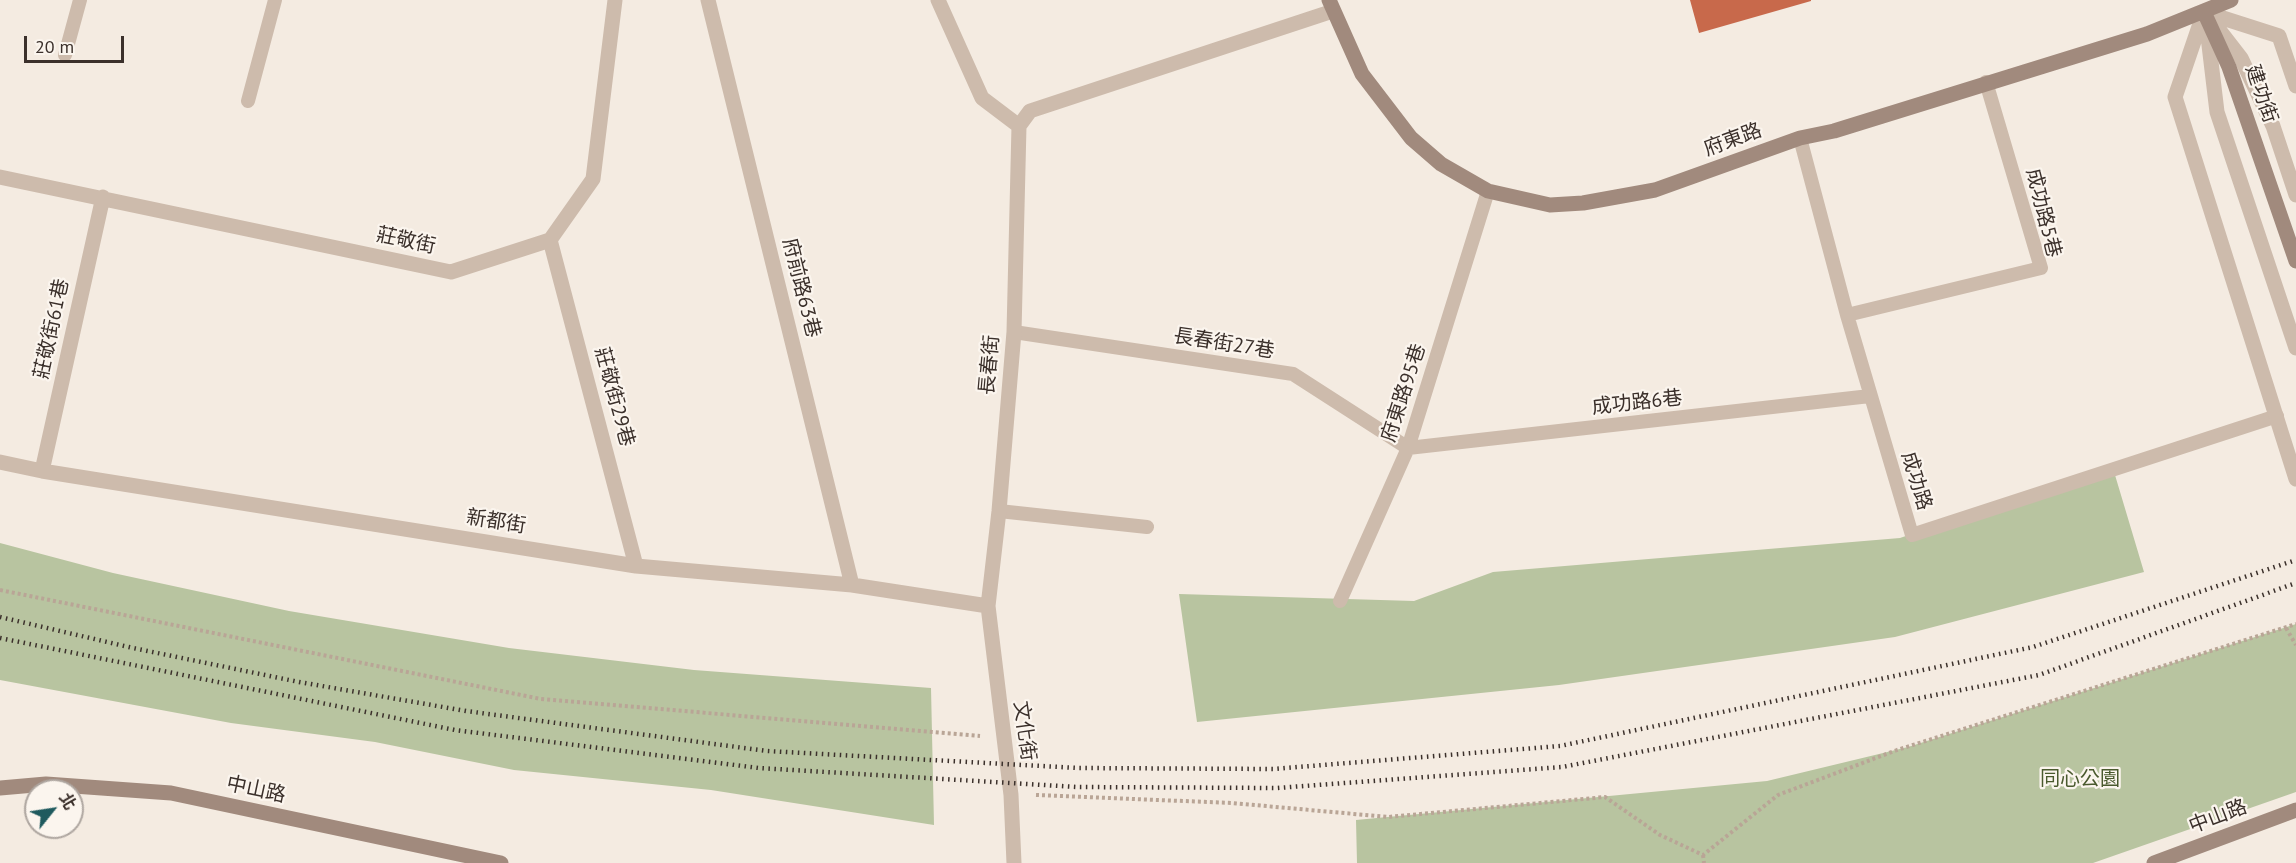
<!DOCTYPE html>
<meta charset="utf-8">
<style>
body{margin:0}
#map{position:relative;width:2296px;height:863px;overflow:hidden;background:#f4ebe1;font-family:"PT Sans","Noto Sans TC",sans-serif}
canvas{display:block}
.north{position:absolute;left:24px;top:779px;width:60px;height:60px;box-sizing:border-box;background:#fbf5ee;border:2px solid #aea6a0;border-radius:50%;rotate:60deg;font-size:16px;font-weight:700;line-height:24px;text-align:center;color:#3b302b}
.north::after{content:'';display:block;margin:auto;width:21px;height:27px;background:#1f5a5e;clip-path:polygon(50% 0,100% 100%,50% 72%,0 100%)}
.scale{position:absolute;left:24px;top:36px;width:100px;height:27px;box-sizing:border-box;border:3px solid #3b302b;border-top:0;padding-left:8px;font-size:18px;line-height:21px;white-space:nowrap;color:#3b302b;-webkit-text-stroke:4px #fbf5ee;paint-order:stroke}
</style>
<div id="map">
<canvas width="2296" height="863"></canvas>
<div class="north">北</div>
<div class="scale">20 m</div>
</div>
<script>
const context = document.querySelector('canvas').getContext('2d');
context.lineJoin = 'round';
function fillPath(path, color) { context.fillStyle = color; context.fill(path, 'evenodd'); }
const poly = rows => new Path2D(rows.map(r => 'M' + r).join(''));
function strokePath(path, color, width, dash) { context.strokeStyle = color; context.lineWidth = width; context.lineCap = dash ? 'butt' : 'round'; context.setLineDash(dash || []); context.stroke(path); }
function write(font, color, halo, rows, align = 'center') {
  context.font = font + ' "PT Sans","Noto Sans TC",sans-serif'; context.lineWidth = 4.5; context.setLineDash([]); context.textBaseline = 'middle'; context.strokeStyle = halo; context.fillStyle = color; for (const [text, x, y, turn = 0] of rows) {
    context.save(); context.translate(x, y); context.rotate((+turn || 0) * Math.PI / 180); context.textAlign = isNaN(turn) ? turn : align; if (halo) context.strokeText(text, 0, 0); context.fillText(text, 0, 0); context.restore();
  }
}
fillPath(poly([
 [2112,465,2144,572,1895,637,1559,685,1197,722,1179,594,1414,601,1493,572,1900,538],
 [0,543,113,573,289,611,509,648,694,670,931,688,934,825,711,790,514,770,375,742,231,723,0,680],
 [2296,624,2296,792,2093,863,1357,863,1356,820,1767,781,1908,747]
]), '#b8c4a0');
fillPath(poly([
 [1690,0,1811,0,1811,1,1699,33]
]), '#c8694b');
strokePath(poly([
 [0,590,541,699,980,736],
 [2286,628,2296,645],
 [1036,795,1232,803,1388,817,1605,797,1660,835,1703,855,1778,795,1897,750,2296,624],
 [1703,855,1704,863]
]), '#b9a596', 4, [3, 3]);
strokePath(poly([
 [65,55,80,0],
 [248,101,275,0],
 [1800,138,1847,315,1912,535,2277,416],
 [1847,315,2041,268,1986,82],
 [1014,332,1293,374,1408,448],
 [1408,448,1870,396],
 [999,511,1147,527],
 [1340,601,1408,448,1488,191]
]), '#cdbbac', 14);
strokePath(poly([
 [708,0,852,585],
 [938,0,982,98,1019,126],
 [2204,12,2175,97,2296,479],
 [2204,12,2279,36,2296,86],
 [2210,18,2241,58,2273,126,2296,195],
 [2206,20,2217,112,2296,348],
 [0,177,451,272,550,240,593,179,615,0],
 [550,240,636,566],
 [0,462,42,471,636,566,852,585,988,606],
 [42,471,103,197],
 [1014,863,1011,795,988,606,999,511,1014,332,1019,126,1030,111,1333,11]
]), '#cdbbac', 15);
strokePath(poly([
 [1329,0,1362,74,1411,138,1441,164,1488,191,1550,205,1583,203,1655,190,1800,138,1834,131,2147,34,2231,0],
 [2204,12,2229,67,2296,261],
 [0,788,46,784,171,793,501,863],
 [2154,863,2296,810]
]), '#a18a7d', 15);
strokePath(poly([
 [0,617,133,648,299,682,466,711,767,751,1078,768,1273,769,1560,746,2033,647,2296,560],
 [0,638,455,730,759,768,1077,787,1277,788,1562,767,2039,675,2296,583]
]), '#3b302b', 4.5, [1.5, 4.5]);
write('20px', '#3b302b', '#fbf5ee', [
 ["建功街",2261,94,71],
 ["府東路",1733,140,-20],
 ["成功路5巷",2043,213,76],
 ["莊敬街",406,241,12],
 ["府前路63巷",801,288,76],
 ["莊敬街61巷",52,329,-78],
 ["長春街27巷",1224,344,9],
 ["長春街",990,365,-85],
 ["府東路95巷",1404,393,-72],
 ["莊敬街29巷",614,397,75],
 ["成功路6巷",1637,403,-6],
 ["成功路",1916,481,73],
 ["新都街",496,522,9],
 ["文化街",1024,731,82],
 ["中山路",256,790,12],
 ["中山路",2218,817,-21]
]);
write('20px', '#4a5a2e', '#fbf5ee', [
 ["同心公園",2080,779]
]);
</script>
